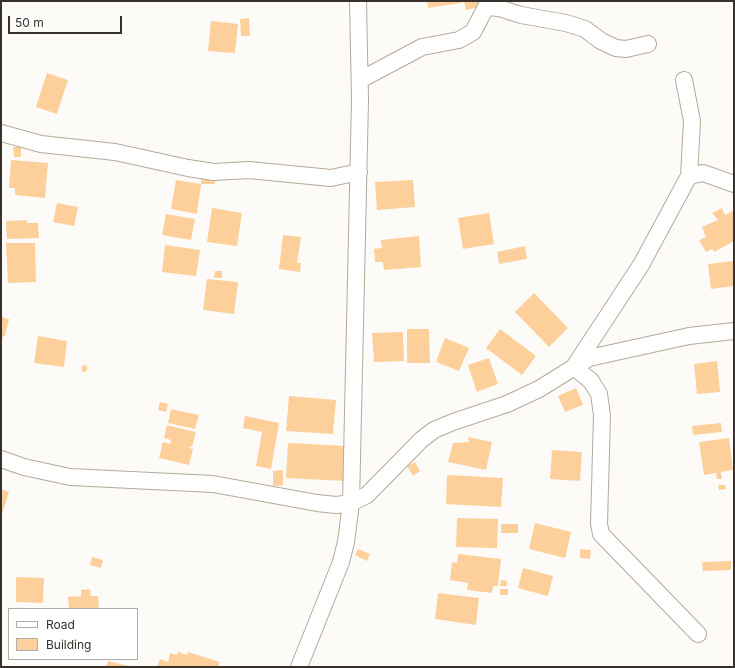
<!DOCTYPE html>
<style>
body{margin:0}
#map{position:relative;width:735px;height:668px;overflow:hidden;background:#fdfbf8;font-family:Inter,sans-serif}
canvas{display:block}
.frame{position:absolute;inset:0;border:2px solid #37322c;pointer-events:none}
.legend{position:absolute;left:8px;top:608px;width:130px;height:52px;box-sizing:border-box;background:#fff;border:1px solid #afadab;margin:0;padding:5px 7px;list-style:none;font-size:12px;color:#37322c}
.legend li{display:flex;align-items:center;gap:8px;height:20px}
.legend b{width:20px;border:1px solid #afadab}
.scale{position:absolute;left:8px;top:16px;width:114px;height:18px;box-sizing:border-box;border:2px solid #37322c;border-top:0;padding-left:5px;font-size:12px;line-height:14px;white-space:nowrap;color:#37322c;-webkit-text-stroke:3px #fff;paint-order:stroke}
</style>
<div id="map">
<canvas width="735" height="668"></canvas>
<div class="frame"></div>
<ul class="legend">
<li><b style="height:5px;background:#fff"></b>Road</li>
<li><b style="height:11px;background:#fdd09b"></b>Building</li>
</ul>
<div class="scale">50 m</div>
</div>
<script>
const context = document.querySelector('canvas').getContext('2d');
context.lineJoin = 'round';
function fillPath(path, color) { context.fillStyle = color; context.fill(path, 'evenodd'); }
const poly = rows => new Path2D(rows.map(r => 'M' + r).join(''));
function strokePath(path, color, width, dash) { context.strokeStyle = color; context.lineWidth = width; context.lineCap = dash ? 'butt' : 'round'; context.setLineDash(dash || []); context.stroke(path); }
fillPath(poly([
 [427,1,461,1,461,3,428,8],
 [464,1,480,1,481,7,466,10],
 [249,18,250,36,241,36,240,19],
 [211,21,238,24,235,53,208,51],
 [47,73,68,80,57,114,36,107],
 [13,147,21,147,21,157,14,157],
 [11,160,48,163,45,198,15,195,15,188,9,188],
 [201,176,215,176,215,184,201,184],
 [176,180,201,184,197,214,171,209],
 [413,180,415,207,377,210,375,182],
 [57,203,78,207,74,226,53,222],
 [212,208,242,213,237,246,207,242],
 [722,208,725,215,733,211,734,213,734,241,714,252,712,249,706,252,699,240,706,237,702,227,718,220,712,213],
 [489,213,494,244,463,249,458,218],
 [166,214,195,219,191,240,162,235],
 [27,220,27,223,38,223,39,238,7,239,6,221],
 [283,235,301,237,297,263,301,263,300,272,279,269],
 [419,236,421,267,384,270,383,262,375,262,374,249,382,248,381,240],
 [6,243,35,243,36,282,8,283],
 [165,245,200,250,196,276,162,272],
 [525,246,527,259,499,264,497,252],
 [734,261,734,286,711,289,708,264],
 [215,271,222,271,222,278,214,278],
 [207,279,238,282,234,314,203,310],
 [534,293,568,328,549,347,515,312],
 [1,317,9,319,5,336,3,336,2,342],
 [407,329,429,329,430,363,407,363],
 [500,329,536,356,522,375,486,348],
 [403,332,404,361,374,362,372,333],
 [38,336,67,341,64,367,34,363],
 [445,338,469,348,459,371,436,362],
 [489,358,498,384,477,392,468,365],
 [717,361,720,392,697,394,694,364],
 [87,365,87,371,82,372,82,366],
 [576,388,583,405,565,412,558,396],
 [289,396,336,400,333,434,286,431],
 [160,402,168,404,166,412,158,410],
 [171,409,199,415,195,429,168,423],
 [245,416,279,423,271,469,256,466,262,432,243,428],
 [721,423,722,432,693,435,692,426],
 [167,425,196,432,192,447,190,446,189,448,193,449,189,465,159,458,163,442,170,444,171,440,164,438],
 [468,437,492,442,486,470,448,462,453,443,469,442],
 [729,438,733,470,721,472,722,479,717,479,716,473,704,475,699,442],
 [288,443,347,446,345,481,286,478],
 [552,450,582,452,580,481,550,479],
 [415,462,420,471,413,476,407,466],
 [283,470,283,485,273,486,273,471],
 [447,475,503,478,501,507,446,504],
 [718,485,725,485,726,489,719,490],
 [1,489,9,492,1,517],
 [457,518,498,519,497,548,456,547],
 [535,523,571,532,565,558,529,549],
 [501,524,518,524,518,533,501,533],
 [358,549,370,554,367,561,355,555],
 [580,549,591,550,590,559,580,558],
 [458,554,501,559,498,586,493,586,492,593,467,590,468,583,450,580,452,562,457,563],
 [92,557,103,560,101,568,90,565],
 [731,561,731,570,703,571,702,562],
 [523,568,553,576,548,596,518,588],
 [16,577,44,578,43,603,16,602],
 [501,580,507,581,507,586,500,586],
 [90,589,91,596,98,596,99,609,69,609,68,597,81,596,81,590],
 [500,589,508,589,508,595,500,595],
 [438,593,479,598,476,625,435,619],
 [178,652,187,655,188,652,220,662,218,667,157,667,160,659,168,662,170,653,177,655],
 [108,661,129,666,129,667,106,667]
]), '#fdd09b');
const minor = poly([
 [360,80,422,47,459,40,473,32,486,7,499,8,521,15,566,23,585,29,601,41,616,48,626,49,648,44],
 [684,80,692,121,689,176,641,265,574,367,591,381,599,394,602,415,599,524,601,534,698,634],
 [1,133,41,144,115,152,188,168,214,172,249,170,331,178,359,172],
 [689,176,703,173,734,184],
 [1,459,24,467,70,477,213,484,317,503,336,505,351,503,367,495,421,440,434,430,453,422,507,404,539,389,589,358,689,336,734,331],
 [299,667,341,562,346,542,351,503,360,100,358,1]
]);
strokePath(minor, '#b6a99b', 18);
strokePath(minor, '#fff', 16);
</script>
